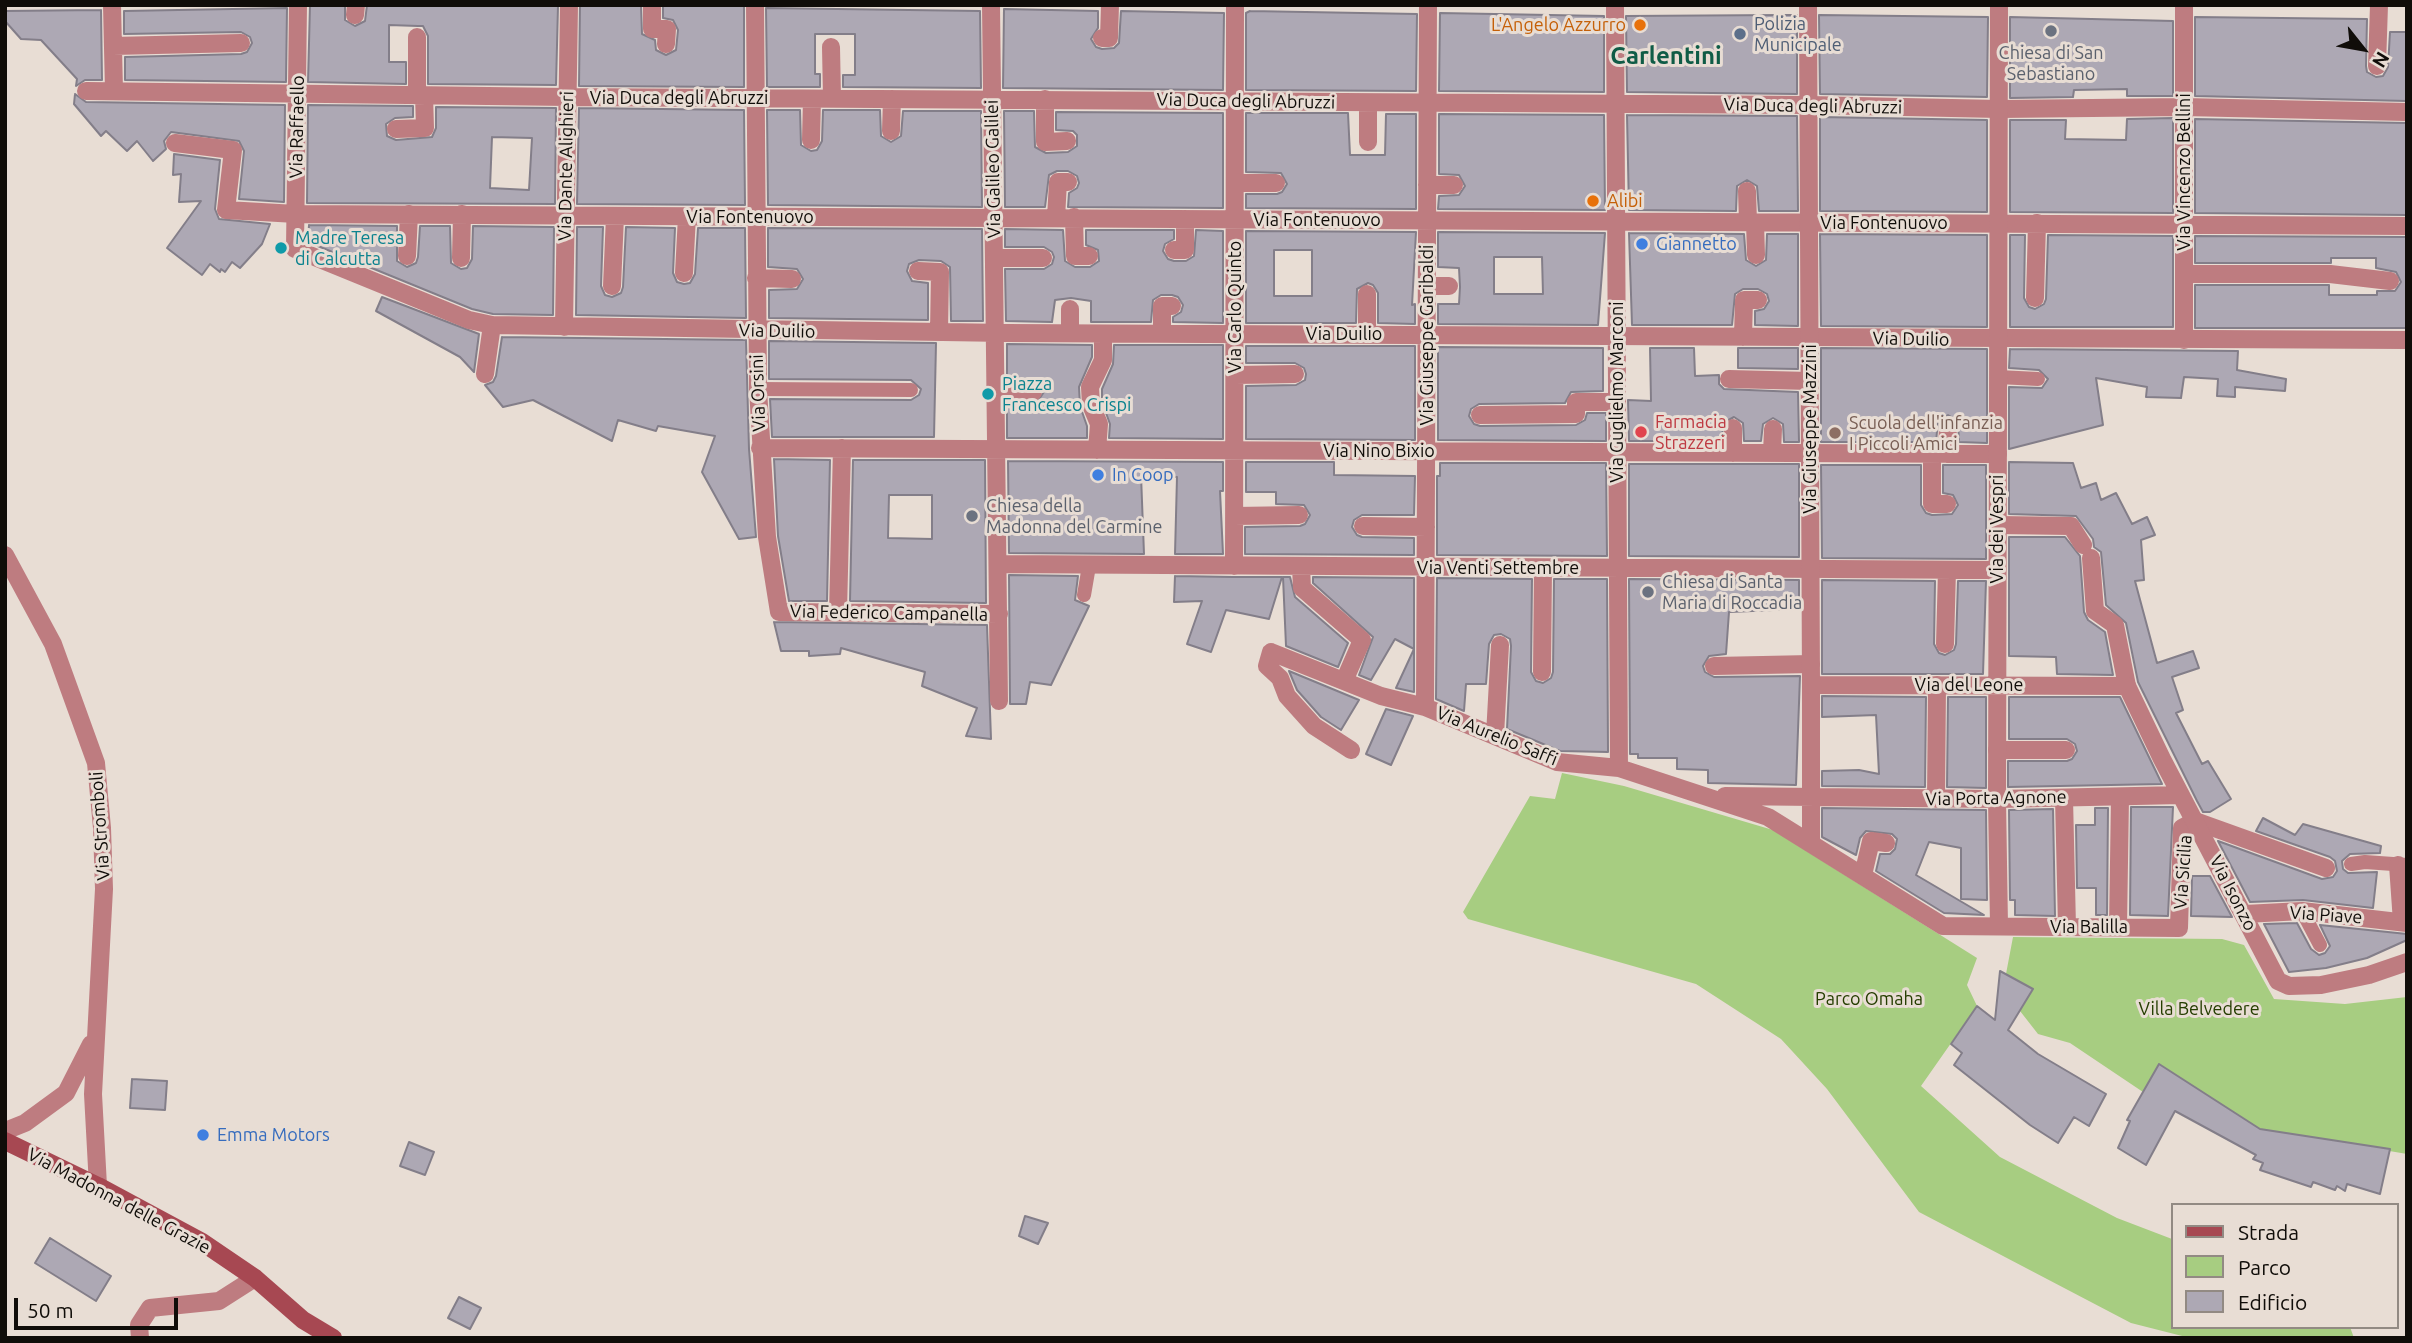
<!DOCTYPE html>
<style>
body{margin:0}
#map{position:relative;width:2412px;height:1343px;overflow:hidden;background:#e8ddd4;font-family:Ubuntu,sans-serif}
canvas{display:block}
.frame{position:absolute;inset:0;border:7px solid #100d09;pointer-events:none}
.legend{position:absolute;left:2171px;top:1203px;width:228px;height:126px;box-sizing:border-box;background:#e8ddd4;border:2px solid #928a83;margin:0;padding:9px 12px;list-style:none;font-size:21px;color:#100d09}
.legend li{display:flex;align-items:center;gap:14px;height:35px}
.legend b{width:35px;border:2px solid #928a83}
.north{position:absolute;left:2328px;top:14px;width:70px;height:70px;-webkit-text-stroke:5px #e8ddd4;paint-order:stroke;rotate:121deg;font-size:19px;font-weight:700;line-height:28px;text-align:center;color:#100d09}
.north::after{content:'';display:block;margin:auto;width:24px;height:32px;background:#100d09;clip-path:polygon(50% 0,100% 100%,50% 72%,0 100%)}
.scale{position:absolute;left:14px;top:1298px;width:164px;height:32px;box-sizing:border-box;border:4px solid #100d09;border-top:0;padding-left:9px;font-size:21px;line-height:24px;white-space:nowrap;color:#100d09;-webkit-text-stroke:5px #e8ddd4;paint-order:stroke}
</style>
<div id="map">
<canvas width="2412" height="1343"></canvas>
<div class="frame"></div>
<ul class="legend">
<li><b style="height:9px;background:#a74852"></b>Strada</li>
<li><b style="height:19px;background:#a7cd81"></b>Parco</li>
<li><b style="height:19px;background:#ada8b4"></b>Edificio</li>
</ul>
<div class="north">N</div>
<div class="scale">50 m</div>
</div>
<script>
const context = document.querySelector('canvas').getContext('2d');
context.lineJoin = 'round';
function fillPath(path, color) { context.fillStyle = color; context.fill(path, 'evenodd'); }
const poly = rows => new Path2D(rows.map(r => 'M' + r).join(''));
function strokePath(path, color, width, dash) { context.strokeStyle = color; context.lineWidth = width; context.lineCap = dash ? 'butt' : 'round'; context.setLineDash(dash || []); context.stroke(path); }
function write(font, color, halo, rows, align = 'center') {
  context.font = font + ' Ubuntu,sans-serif'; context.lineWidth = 6; context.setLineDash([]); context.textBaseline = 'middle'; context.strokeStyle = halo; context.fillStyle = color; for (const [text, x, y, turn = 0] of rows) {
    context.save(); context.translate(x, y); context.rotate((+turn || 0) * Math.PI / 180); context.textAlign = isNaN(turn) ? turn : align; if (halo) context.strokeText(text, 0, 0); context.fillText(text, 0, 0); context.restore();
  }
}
fillPath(poly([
 [1562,773,1624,786,1773,830,1977,958,1967,985,1977,1006,1921,1086,2000,1157,2117,1218,2172,1239,2172,1327,2350,1327,2354,1338,2190,1338,2131,1323,1919,1212,1827,1089,1781,1039,1696,984,1468,919,1463,912,1530,796,1555,799],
 [2013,937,2222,939,2244,945,2274,999,2345,1004,2407,997,2407,1154,2260,1129,2143,1092,2070,1043,2038,1034,2020,1011,2032,989,2006,974]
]), '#a7cd81');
const building = poly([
 [310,5,345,5,345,20,355,26,365,21,367,5,558,6,556,85,428,84,428,36,423,26,418,26,389,25,389,62,406,62,406,84,308,82,310,5],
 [580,5,641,5,642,34,655,40,656,50,666,55,676,50,678,30,673,20,663,18,663,6,744,5,744,87,579,86,580,5],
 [287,8,286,82,125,80,125,57,241,54,247,52,252,43,250,37,241,32,124,34,124,11,287,8],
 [766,8,980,11,981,88,843,87,843,75,855,75,855,34,815,34,815,74,820,74,820,87,767,87,766,8],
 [1004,9,1098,11,1098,28,1091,39,1096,47,1102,49,1114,48,1119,43,1121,11,1224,13,1223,90,1003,88,1004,9],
 [101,10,102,80,85,80,76,86,77,79,41,40,21,39,5,21,5,11,101,10],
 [1250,11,1417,14,1416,91,1246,90,1246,13,1250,11],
 [1440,13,1604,16,1604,92,1439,91,1440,13],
 [1783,15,1797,15,1797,94,1627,92,1626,16,1783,15],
 [1819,15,1988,17,1987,97,1820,94,1819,15],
 [2010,17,2173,21,2173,96,2127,96,2127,89,2074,90,2073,97,2010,98,2010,17],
 [2195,17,2367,19,2366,66,2367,72,2376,77,2383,76,2388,67,2390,32,2407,32,2407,101,2195,96,2195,17],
 [75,94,86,102,285,105,284,202,239,199,244,151,239,141,171,132,164,141,166,149,153,161,137,141,127,151,106,131,101,136,74,104,75,94],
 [308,105,413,106,413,117,395,118,386,124,387,136,396,140,432,137,436,128,436,107,556,108,555,204,307,203,308,105],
 [492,137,532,138,529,190,490,188,492,137],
 [579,108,744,110,745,205,577,204,579,108],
 [767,110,800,110,801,145,811,151,817,150,822,141,823,110,880,110,881,136,891,142,901,136,903,111,981,111,982,207,768,205,767,110],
 [1004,111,1034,111,1035,147,1046,153,1068,152,1077,146,1077,135,1073,131,1056,130,1056,112,1223,113,1223,208,1068,207,1069,193,1077,188,1079,183,1077,176,1068,171,1057,171,1049,175,1045,207,1005,207,1004,111],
 [1246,113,1348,113,1350,155,1385,155,1386,114,1416,114,1416,209,1246,208,1246,194,1277,194,1282,192,1287,184,1281,173,1246,172,1246,113],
 [1439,114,1604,115,1605,210,1438,209,1439,196,1459,195,1465,186,1459,175,1439,174,1439,114],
 [1627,115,1797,116,1798,211,1759,211,1757,186,1747,180,1737,186,1736,211,1629,210,1627,115],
 [1820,117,1987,120,1987,212,1820,211,1820,117],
 [2173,118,2173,213,2010,212,2010,120,2066,120,2065,139,2126,140,2127,119,2173,118],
 [2195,119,2407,123,2407,215,2195,213,2195,119],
 [174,154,220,160,215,209,219,219,270,224,262,244,240,268,232,262,225,272,221,269,220,272,210,264,202,275,167,248,201,201,179,202,181,174,173,175,174,154],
 [309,225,397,226,397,261,407,267,416,263,418,257,420,226,450,226,451,263,461,269,467,268,472,259,473,226,554,227,553,315,493,314,472,309,308,242,309,225],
 [577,227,603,227,601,286,605,295,612,297,621,293,623,287,626,227,675,228,673,273,677,282,684,284,690,283,695,274,698,228,745,228,746,318,576,315,577,227],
 [768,228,982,229,983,321,951,321,950,267,941,261,919,260,909,264,907,271,912,281,928,283,928,320,769,318,769,290,797,289,803,279,797,269,768,267,768,228],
 [1005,229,1063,230,1065,261,1075,267,1090,267,1099,261,1098,250,1086,245,1086,230,1174,230,1174,239,1165,244,1163,251,1168,259,1174,261,1186,261,1194,256,1196,230,1223,231,1223,323,1173,322,1173,317,1181,312,1183,305,1178,297,1172,295,1161,295,1153,300,1151,322,1091,322,1091,301,1071,298,1055,300,1052,322,1006,321,1005,269,1044,269,1052,264,1054,257,1052,252,1044,247,1005,247,1005,229],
 [1246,231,1416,232,1412,305,1415,304,1415,324,1378,323,1378,293,1373,285,1368,283,1357,289,1356,323,1246,323,1246,231],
 [1274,250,1312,250,1312,296,1274,296,1274,250],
 [1438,232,1605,233,1598,325,1438,324,1438,304,1459,304,1460,287,1459,268,1438,267,1438,232],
 [1494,257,1542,257,1543,294,1494,294,1494,257],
 [1629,233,1744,234,1746,260,1756,266,1766,260,1767,234,1798,234,1798,326,1755,325,1755,311,1764,309,1769,301,1767,294,1758,289,1743,289,1735,294,1732,325,1632,325,1629,233],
 [1820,234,1987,235,1987,327,1821,326,1820,234],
 [2010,235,2025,235,2024,298,2029,307,2035,309,2044,304,2046,299,2048,235,2173,236,2173,327,2010,327,2010,235],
 [2195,236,2407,237,2407,328,2195,328,2195,285,2329,285,2329,295,2377,295,2377,291,2395,291,2401,282,2396,272,2376,268,2376,258,2331,258,2331,263,2195,263,2195,236],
 [382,297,479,334,474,372,460,357,376,311,382,297],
 [502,337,746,340,749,449,756,537,739,539,702,472,715,436,658,426,656,431,618,420,612,441,533,400,503,407,485,385,493,382,496,376,502,337],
 [769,341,936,343,934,437,772,437,770,399,911,400,919,395,921,389,911,380,769,379,769,341],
 [1007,344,1092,345,1092,357,1079,387,1080,406,1087,426,1087,438,1007,438,1007,402,1037,402,1044,392,1039,382,1007,379,1007,344],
 [1114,345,1223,345,1223,439,1109,438,1110,424,1102,402,1102,389,1113,364,1114,345],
 [1246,346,1415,346,1415,440,1246,439,1246,386,1296,385,1305,380,1306,374,1304,368,1295,363,1246,363,1246,346],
 [1438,347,1603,348,1603,391,1571,392,1565,403,1479,404,1471,409,1469,416,1474,424,1480,426,1576,425,1585,420,1587,413,1606,413,1606,441,1438,440,1438,347],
 [1650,348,1694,348,1695,376,1719,375,1719,384,1724,389,1798,392,1799,442,1784,442,1783,424,1773,418,1763,424,1761,441,1744,441,1743,423,1734,417,1723,423,1722,441,1629,441,1628,400,1651,401,1650,348],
 [1738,348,1798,348,1798,369,1738,368,1738,348],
 [1821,348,1987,349,1987,443,1959,442,1958,421,1948,415,1938,421,1936,442,1821,442,1821,348],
 [2010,349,2238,351,2237,370,2286,379,2285,391,2235,387,2235,397,2217,396,2218,379,2184,377,2181,398,2146,397,2147,387,2096,378,2103,425,2009,449,2009,387,2042,388,2048,379,2039,370,2009,368,2010,349],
 [774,459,830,460,827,601,789,601,778,536,774,459],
 [853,460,985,460,986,603,850,601,853,460],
 [889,495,932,495,932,539,888,538,889,495],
 [1008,461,1223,462,1223,491,1220,491,1223,554,1175,554,1177,477,1141,475,1144,554,1009,553,1008,461],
 [1246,462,1334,462,1334,475,1415,476,1414,515,1362,515,1354,520,1352,527,1357,535,1362,537,1414,538,1414,555,1245,554,1245,527,1300,526,1305,524,1310,515,1304,505,1276,504,1276,492,1246,492,1246,462],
 [2009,462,2073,463,2081,488,2096,483,2101,500,2116,493,2132,524,2147,517,2155,535,2141,540,2144,580,2135,581,2157,663,2193,651,2199,668,2172,677,2183,710,2176,713,2202,764,2208,761,2231,799,2210,812,2203,812,2197,801,2138,682,2126,623,2106,605,2101,552,2094,547,2093,539,2076,516,2009,514,2009,462],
 [1440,463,1606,463,1607,556,1437,555,1437,476,1440,476,1440,463],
 [1629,464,1799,464,1799,557,1629,556,1629,464],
 [1821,465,1921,465,1921,505,1926,513,1932,515,1952,514,1958,505,1953,495,1943,493,1943,465,1986,465,1986,559,1822,558,1821,465],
 [2009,537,2065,537,2080,556,2084,612,2088,620,2105,632,2113,675,2057,674,2056,657,2009,656,2009,537],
 [1009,575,1078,576,1075,600,1089,606,1051,685,1030,682,1026,704,1010,704,1009,575],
 [1175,576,1233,577,1282,577,1269,619,1226,610,1211,652,1187,644,1202,601,1174,602,1175,576],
 [1283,577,1290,577,1295,597,1348,643,1338,667,1286,646,1283,577],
 [1313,577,1414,578,1414,649,1395,639,1371,680,1359,675,1373,637,1313,583,1313,577],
 [1437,578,1532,579,1531,672,1536,681,1543,683,1551,678,1553,672,1554,579,1607,579,1608,752,1560,751,1507,729,1511,646,1510,639,1501,634,1494,635,1489,644,1486,684,1466,684,1464,711,1436,699,1437,578],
 [1629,579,1799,580,1799,609,1729,612,1726,654,1709,656,1703,666,1705,672,1714,677,1800,676,1796,785,1708,783,1708,770,1677,769,1677,758,1638,758,1638,754,1630,754,1629,579],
 [1822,580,1935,581,1934,644,1939,653,1945,655,1954,650,1956,644,1958,581,1986,581,1983,674,1822,674,1822,580],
 [774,622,987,625,991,739,966,736,977,708,922,686,925,672,841,648,840,654,809,656,809,651,781,651,774,622],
 [1414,649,1414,692,1396,688,1414,649],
 [1289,671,1359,700,1341,730,1321,717,1297,690,1289,671],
 [1822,696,1926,697,1925,787,1822,786,1822,771,1859,770,1879,774,1876,715,1822,717,1822,696],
 [1948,697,1986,697,1986,788,1947,787,1948,697],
 [2009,697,2120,697,2162,784,2008,787,2008,761,2067,761,2072,759,2077,751,2075,744,2067,739,2009,739,2009,697],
 [1386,709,1413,716,1391,765,1366,754,1386,709],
 [2131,807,2173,807,2168,916,2130,915,2131,807],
 [1822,808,1986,810,1987,900,1961,899,1961,848,1929,842,1916,875,1984,915,1944,913,1876,871,1880,854,1890,854,1895,849,1897,839,1892,834,1866,831,1860,838,1856,855,1822,837,1822,808],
 [2095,808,2108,808,2107,915,2096,915,2096,888,2077,888,2076,825,2095,825,2095,808],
 [2053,809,2055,916,2015,915,2015,900,2010,900,2009,810,2053,809],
 [2263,818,2295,835,2303,824,2381,846,2380,853,2350,854,2342,861,2343,869,2348,873,2377,872,2373,908,2303,900,2250,902,2218,841,2322,879,2333,877,2337,871,2335,861,2330,857,2256,831,2263,818],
 [2192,876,2210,876,2232,917,2191,916,2192,876],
 [2297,923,2311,949,2319,955,2325,953,2330,946,2320,925,2407,934,2407,940,2367,958,2326,968,2289,972,2264,924,2297,923],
 [2000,971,2033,989,2008,1030,2038,1054,2106,1094,2089,1126,2074,1117,2058,1143,2030,1125,1954,1065,1962,1053,1951,1044,1977,1006,1995,1020,2000,971],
 [2159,1064,2260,1129,2390,1149,2380,1194,2347,1184,2345,1191,2337,1186,2335,1190,2313,1182,2311,1187,2260,1170,2263,1163,2253,1159,2256,1155,2175,1111,2146,1165,2118,1148,2130,1121,2127,1120,2159,1064],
 [132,1079,167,1081,165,1110,130,1108,132,1079],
 [409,1142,434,1152,425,1175,400,1166,409,1142],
 [1025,1216,1048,1223,1038,1244,1019,1236,1025,1216],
 [50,1238,111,1276,96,1301,35,1263,50,1238],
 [459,1297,481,1308,470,1329,448,1318,459,1297]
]);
fillPath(building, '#ada8b4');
strokePath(building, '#837e89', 2);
strokePath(poly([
 [1998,377,2038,379],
 [758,389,911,390],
 [1084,595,1089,566],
 [2351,864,2365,862,2407,865],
 [2302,911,2320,945]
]), '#be7c80', 14);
strokePath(poly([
 [112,5,114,91],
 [298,5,295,249,469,320,492,325,1007,333,2407,340],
 [652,5,652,29,667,29,666,44],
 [755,5,758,389,767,537,779,612,999,614],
 [991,5,999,701],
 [1615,5,1619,768],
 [2184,5,2184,340],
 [355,15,356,5],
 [417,37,417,95],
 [1102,38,1109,38,1110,5],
 [113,46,241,43],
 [831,47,832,98],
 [2377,66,2379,5],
 [86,91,568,97,1809,105,1999,109,2184,107,2407,112],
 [1045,99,1045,142,1067,141],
 [1368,103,1368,142],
 [396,129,425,128,424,95],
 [891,131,892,99],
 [811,140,812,99],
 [175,143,233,150,226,210,296,214,2407,226],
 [1235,183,1276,183],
 [1427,185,1454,185],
 [1747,191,1748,222],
 [1074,217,1075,256,1089,256],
 [1056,218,1058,182,1068,182],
 [1755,222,1756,255],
 [1174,250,1185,250,1185,219],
 [407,256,409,214],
 [461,258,462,214],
 [995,258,1043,258],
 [918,271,940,272,939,332],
 [684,273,687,216],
 [2184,274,2330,274,2390,281],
 [756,278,792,279],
 [612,286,615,216],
 [1427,286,1449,286],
 [1367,294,1367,334],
 [2035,298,2037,223],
 [564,327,569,5],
 [1070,333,1070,309],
 [1162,334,1162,306,1172,306],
 [1743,337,1744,300,1758,300],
 [485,374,492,325],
 [1236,375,1295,374],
 [1729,379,1810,381],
 [997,390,1033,392],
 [1480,415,1576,414,1576,402,1617,402],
 [760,448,1998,454],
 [1097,450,1099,424,1091,405,1090,387,1103,360,1103,334],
 [1733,453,1733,428],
 [1772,453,1773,429],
 [1932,453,1932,504,1947,504],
 [1947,454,1948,426],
 [1235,516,1299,515],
 [1998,525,2071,526,2083,545],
 [1363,526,1426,527],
 [5,555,53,644,96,763,102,828,104,889,93,1094,98,1186],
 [2091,558,2095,611,2115,625,2127,686],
 [998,564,1997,570],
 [1234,566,1235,5],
 [1301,567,1302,588,1362,640,1345,679],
 [838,612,842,448],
 [1945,644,1947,570],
 [1714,666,1811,664],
 [1542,672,1543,568],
 [1811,685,1811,843],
 [1425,707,1428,5],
 [1495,735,1500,645],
 [1351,750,1314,726,1287,696,1280,678,1267,666,1271,652,1381,696,1425,707,1557,762,1619,768,1768,817,1943,926,2179,928,2182,828,2195,821,2326,868],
 [1997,750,2066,750],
 [1725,796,1997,799,1999,926],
 [2064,798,2067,927],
 [1936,799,1937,685],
 [2398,865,2402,922],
 [1863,875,1871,841,1886,843],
 [2118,927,2120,797],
 [5,1131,25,1123,66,1093,91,1044],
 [140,1338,139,1325,150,1308,219,1301,255,1278]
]), '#be7c80', 18);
strokePath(poly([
 [1808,5,1811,685,2127,686,2162,759,2278,981,2289,986,2321,985,2369,975,2407,962],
 [1999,5,1997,799,2181,795],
 [2245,914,2302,911,2407,923]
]), '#be7c80', 18);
strokePath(poly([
 [5,1141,98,1186,202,1242,255,1278,303,1320,333,1338]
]), '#a74852', 18);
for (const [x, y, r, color] of [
 [1640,25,7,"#e8710a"],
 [2051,31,7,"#6b7280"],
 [1740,34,7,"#5c6f8a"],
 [1593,201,7,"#e8710a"],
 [1642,244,7,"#3f7fe0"],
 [281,248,7,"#0f9aa8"],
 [988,394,7,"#0f9aa8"],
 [1641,432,7,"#e0444e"],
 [1835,433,7,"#8d6e63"],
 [1098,475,7,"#3f7fe0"],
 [972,516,7,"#6b7280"],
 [1648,592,7,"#6b7280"],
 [203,1135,7,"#3f7fe0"]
]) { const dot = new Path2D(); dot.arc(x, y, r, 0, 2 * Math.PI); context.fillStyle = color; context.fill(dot); strokePath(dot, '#e8ddd4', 2.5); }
write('18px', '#4e5e75', '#e8ddd4', [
 ["Polizia",1754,24],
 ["Municipale",1754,45]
], 'left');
write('18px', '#c56008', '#e8ddd4', [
 ["L'Angelo Azzurro",1626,25],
 ["Alibi",1607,201,"left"]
], 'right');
write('18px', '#5b616d', '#e8ddd4', [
 ["Chiesa di San",2051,53,"center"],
 ["Sebastiano",2051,74,"center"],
 ["Chiesa della",986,506],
 ["Madonna del Carmine",986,527],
 ["Chiesa di Santa",1662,582],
 ["Maria di Roccadia",1662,603]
], 'left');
write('18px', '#100d09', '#e8ddd4', [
 ["Via Duca degli Abruzzi",679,98],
 ["Via Duca degli Abruzzi",1246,101,1],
 ["Via Duca degli Abruzzi",1813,106,1],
 ["Via Raffaello",297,127,-89],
 ["Via Dante Alighieri",566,166,-89],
 ["Via Galileo Galilei",993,169,-91],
 ["Via Vincenzo Bellini",2184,172,-90],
 ["Via Fontenuovo",750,217],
 ["Via Fontenuovo",1317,220],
 ["Via Fontenuovo",1884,223],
 ["Via Carlo Quinto",1235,307,-90],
 ["Via Duilio",777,331,1],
 ["Via Duilio",1344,334],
 ["Via Giuseppe Garibaldi",1427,335,-90],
 ["Via Duilio",1911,339,1],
 ["Via Guglielmo Marconi",1617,392,-90],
 ["Via Orsini",758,393,-92],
 ["Via Giuseppe Mazzini",1810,429,-90],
 ["Via Nino Bixio",1379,451],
 ["Via dei Vespri",1997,529,-90],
 ["Via Venti Settembre",1498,568],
 ["Via Federico Campanella",889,613,1],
 ["Via del Leone",1969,685],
 ["Via Aurelio Saffi",1497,736,22],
 ["Via Porta Agnone",1996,798,-1],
 ["Via Stromboli",100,826,-94],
 ["Via Sicilia",2183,872,-86],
 ["Via Isonzo",2233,893,63],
 ["Via Piave",2326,915,4],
 ["Via Balilla",2089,927],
 ["Via Madonna delle Grazie",119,1201,28]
]);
write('18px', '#0d838f', '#e8ddd4', [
 ["Madre Teresa",295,238],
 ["di Calcutta",295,259],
 ["Piazza",1002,384],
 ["Francesco Crispi",1002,405]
], 'left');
write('18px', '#366cbe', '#e8ddd4', [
 ["Giannetto",1656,244],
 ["In Coop",1112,475],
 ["Emma Motors",217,1135]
], 'left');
write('18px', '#be3a42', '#e8ddd4', [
 ["Farmacia",1655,422],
 ["Strazzeri",1655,443]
], 'left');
write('18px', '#785e54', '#e8ddd4', [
 ["Scuola dell'infanzia",1849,423],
 ["I Piccoli Amici",1849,444]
], 'left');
write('18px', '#253e00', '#e8ddd4', [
 ["Parco Omaha",1869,999],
 ["Villa Belvedere",2199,1009]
]);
write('bold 24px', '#0f5c46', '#e8ddd4', [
 ["Carlentini",1666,56]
]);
</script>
